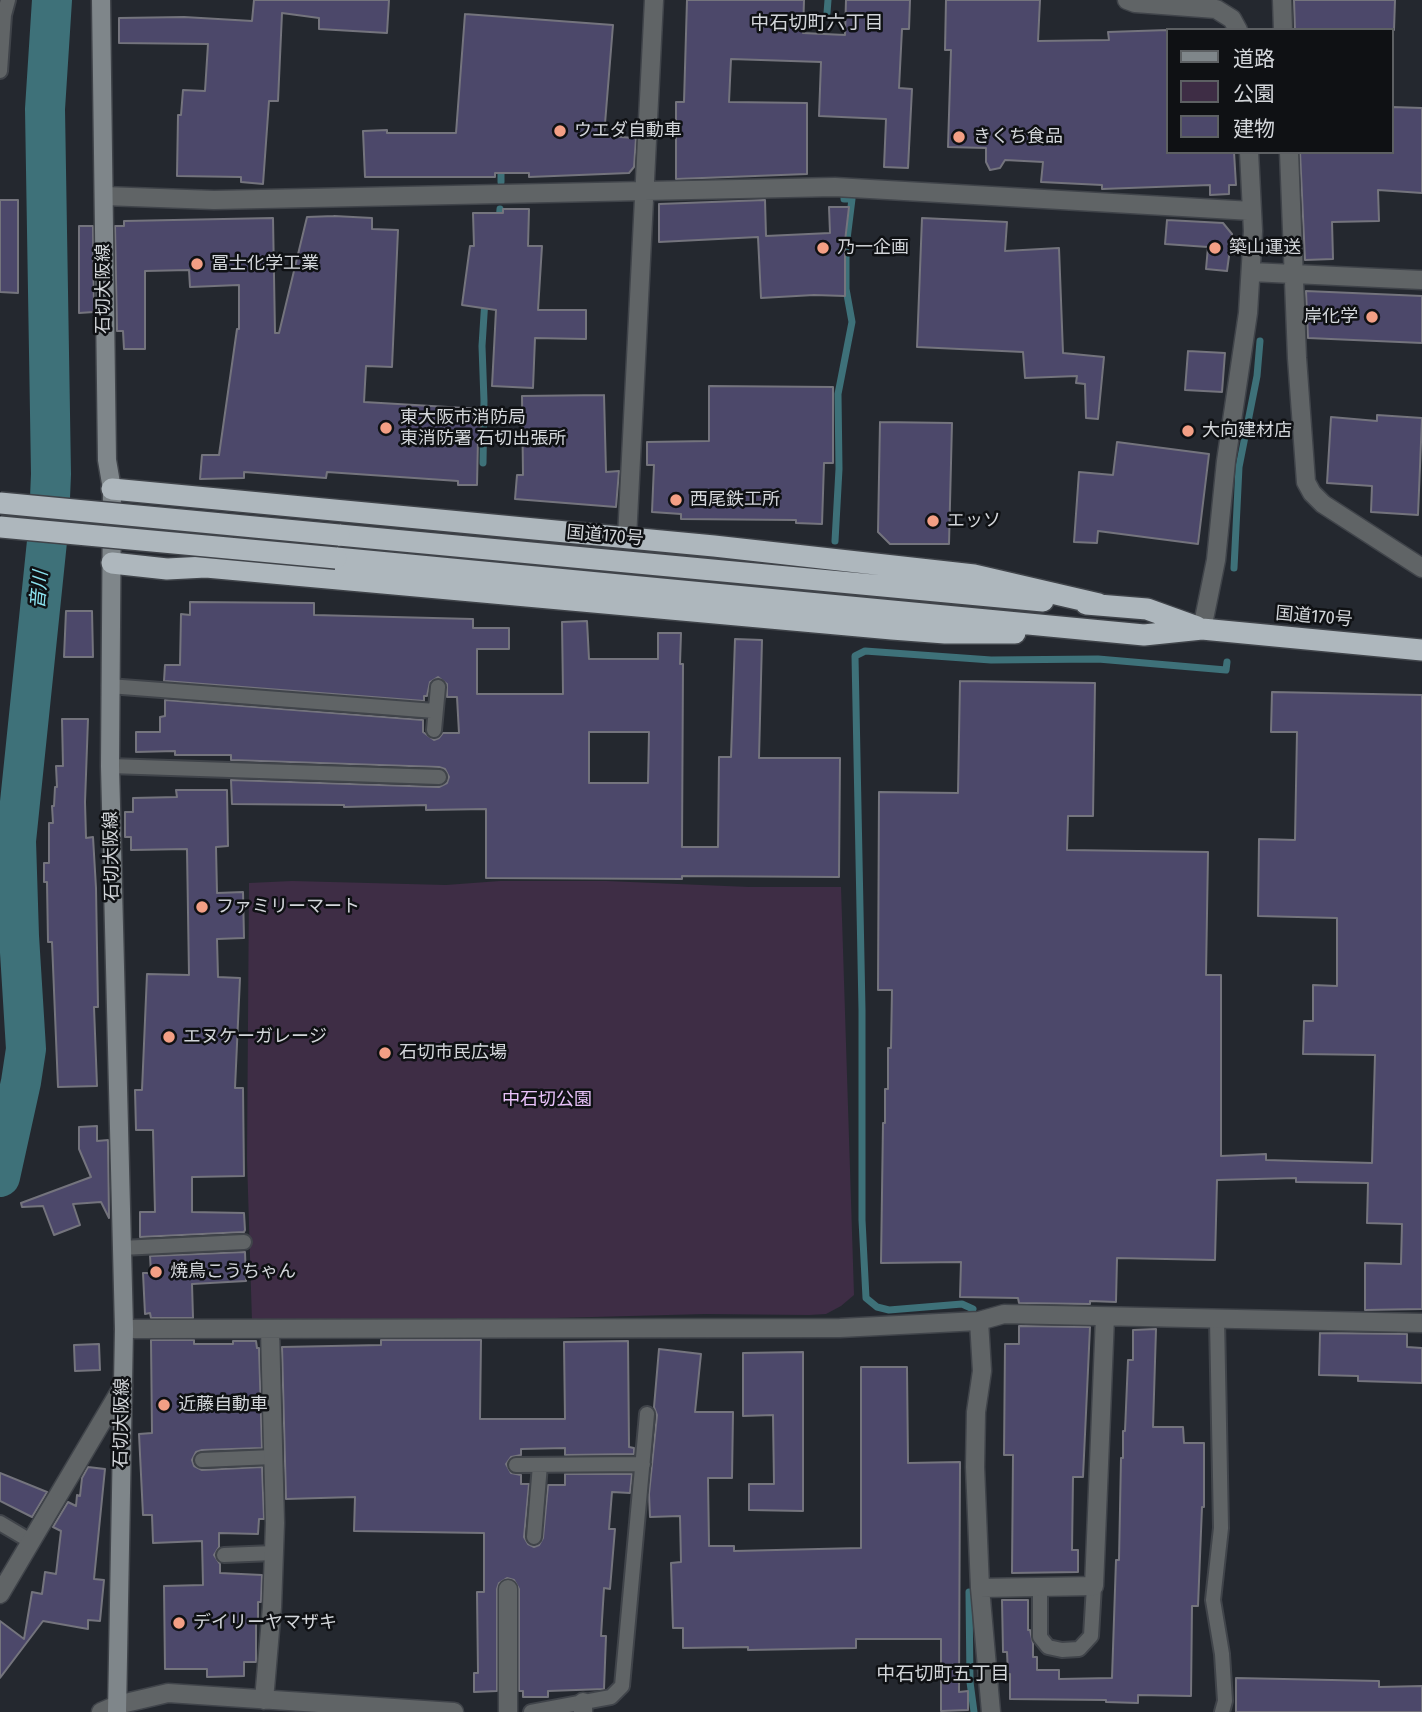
<!DOCTYPE html>
<meta charset="utf-8">
<style>
body{margin:0}
#map{position:relative;width:1422px;height:1712px;overflow:hidden;background:#24282f;font-family:"Fira Sans Condensed","Noto Sans JP",sans-serif}
canvas{display:block}
.legend{position:absolute;left:1166px;top:28px;width:228px;height:126px;box-sizing:border-box;background:#0f1114;border:2px solid #5d6063;margin:0;padding:9px 12px;list-style:none;font-size:21px;color:#d3d6da}
.legend li{display:flex;align-items:center;gap:14px;height:35px}
.legend b{width:35px;border:2px solid #5d6063}
</style>
<div id="map">
<canvas width="1422" height="1712"></canvas>
<ul class="legend">
<li><b style="height:9px;background:#7f868a"></b>道路</li>
<li><b style="height:19px;background:#3e2d45"></b>公園</li>
<li><b style="height:19px;background:#4c486a"></b>建物</li>
</ul>
</div>
<script>
const context = document.querySelector('canvas').getContext('2d');
context.lineJoin = 'round';
function fillPath(path, color) { context.fillStyle = color; context.fill(path, 'evenodd'); }
const poly = rows => new Path2D(rows.map(r => 'M' + r).join(''));
function strokePath(path, color, width, dash) { context.strokeStyle = color; context.lineWidth = width; context.lineCap = dash ? 'butt' : 'round'; context.setLineDash(dash || []); context.stroke(path); }
function write(font, color, halo, rows, align = 'center') {
  context.font = font + ' "Fira Sans Condensed","Noto Sans JP",sans-serif'; context.lineWidth = 5; context.setLineDash([]); context.textBaseline = 'middle'; context.strokeStyle = halo; context.fillStyle = color; for (const [text, x, y, turn = 0] of rows) {
    context.save(); context.translate(x, y); context.rotate((+turn || 0) * Math.PI / 180); context.textAlign = isNaN(turn) ? turn : align; if (halo) context.strokeText(text, 0, 0); context.fillText(text, 0, 0); context.restore();
  }
}
fillPath(poly([
 [292,881,446,885,500,881,607,881,749,887,841,887,854,1295,841,1306,826,1314,809,1315,705,1314,443,1321,252,1322,247,1159,249,883]
]), '#3e2d45');
strokePath(poly([
 [827,13,828,0],
 [501,165,501,182],
 [499,222,500,209],
 [483,463,484,401,482,346,485,299],
 [835,541,839,469,838,394,852,322,846,289,846,247,852,199,844,199,844,197],
 [1234,568,1239,467,1257,376,1260,341],
 [973,1309,962,1304,889,1310,877,1307,866,1298,862,1220,862,1010,855,656,865,651,991,660,1098,659,1226,670,1227,662],
 [969,1592,970,1682,974,1712]
]), '#3e7179', 7);
strokePath(poly([
 [0,1177,21,1082,26,1049,19,936,16,841,49,522,51,474,45,109,52,0]
]), '#3e7179', 40);
const building = poly([
 [254,0,389,0,387,33,319,29,319,18,282,13,278,101,269,101,263,184,241,182,241,177,177,176,178,115,181,115,183,90,205,91,208,44,119,43,119,18,184,17,252,21,254,0],
 [687,0,804,0,803,33,845,35,846,0,910,0,909,29,902,29,899,88,912,89,908,168,884,167,886,119,819,116,821,62,731,59,729,102,807,103,807,174,676,179,676,102,684,102,687,0],
 [946,0,1040,0,1038,41,1109,40,1108,32,1168,30,1168,152,1234,152,1236,185,1229,185,1229,194,1210,195,1210,185,1102,189,1102,185,1041,182,1043,162,1005,160,1000,168,990,170,986,162,986,148,948,147,951,50,945,50,946,0],
 [1294,0,1395,0,1394,30,1295,30,1294,0],
 [465,14,613,25,604,136,636,138,634,167,629,173,529,177,529,173,495,173,495,177,365,177,363,131,387,130,387,133,456,133,465,14],
 [1392,107,1422,108,1422,193,1378,190,1379,221,1332,222,1333,259,1305,260,1300,152,1392,152,1392,107],
 [0,200,18,200,18,293,0,292,0,200],
 [765,200,766,236,830,233,829,207,849,207,845,241,845,296,814,295,761,298,758,237,659,242,659,204,765,200],
 [503,209,529,209,528,246,542,246,538,310,586,310,586,339,535,338,533,388,492,386,496,310,462,305,470,246,474,246,473,213,503,213,503,209],
 [334,216,372,218,372,229,398,230,392,367,366,366,364,402,482,409,480,438,478,438,477,485,458,485,458,481,327,472,326,478,244,472,244,478,200,479,202,455,219,455,237,329,239,329,239,285,190,287,189,270,145,271,145,349,124,349,123,331,117,331,115,226,124,226,124,221,273,218,275,333,279,333,307,217,334,216],
 [922,218,1007,222,1005,251,1059,248,1063,353,1104,357,1098,419,1086,418,1085,384,1076,383,1077,376,1025,378,1023,352,917,347,922,218],
 [1167,220,1223,223,1232,234,1227,271,1206,269,1208,247,1165,244,1167,220],
 [79,226,93,226,94,312,79,313,79,226],
 [1306,291,1422,296,1422,343,1308,338,1306,291],
 [1188,351,1225,353,1222,392,1185,390,1188,351],
 [709,386,833,387,833,463,824,463,822,524,796,523,796,520,681,519,681,514,652,512,654,465,647,465,647,442,709,441,709,386],
 [604,395,606,472,619,471,616,507,515,499,517,475,523,475,522,396,604,395],
 [1377,415,1422,418,1418,515,1371,512,1372,486,1327,483,1331,417,1377,421,1377,415],
 [880,422,952,423,949,544,890,544,878,532,880,422],
 [1117,442,1209,454,1198,544,1098,531,1097,543,1074,542,1079,472,1113,475,1117,442],
 [190,602,314,603,314,615,473,619,473,628,509,628,509,649,477,649,477,694,563,694,562,622,587,621,589,659,658,659,658,633,681,633,680,664,683,664,682,847,718,847,719,757,731,757,735,639,762,640,759,758,840,758,839,877,682,876,682,879,486,878,486,809,426,810,426,805,344,807,344,805,232,804,231,780,439,787,447,783,449,777,445,769,439,767,231,760,231,755,175,755,175,751,136,752,136,732,160,732,160,717,165,716,165,700,423,720,423,732,434,740,439,738,443,733,459,733,457,697,447,697,447,684,438,677,430,682,427,696,424,696,424,701,164,681,165,665,180,665,181,614,190,615,190,602],
 [589,732,649,732,648,783,589,783,589,732],
 [66,611,92,611,93,657,64,657,66,611],
 [960,681,1095,683,1093,816,1068,816,1067,850,1208,852,1206,975,1221,975,1221,1156,1266,1154,1266,1160,1372,1163,1375,1055,1303,1054,1304,1021,1313,1021,1313,985,1337,986,1337,918,1258,916,1259,839,1295,840,1297,732,1271,732,1272,692,1422,695,1422,1309,1365,1310,1365,1263,1401,1264,1402,1224,1367,1223,1368,1183,1296,1182,1296,1178,1217,1180,1215,1260,1117,1258,1116,1302,1090,1301,1090,1304,1019,1303,1018,1298,960,1297,961,1262,881,1263,883,1123,885,1123,885,1089,888,1089,888,1048,891,1048,892,990,878,990,879,792,958,793,960,681],
 [62,719,88,719,85,802,86,838,93,837,96,888,98,1007,94,1007,97,1086,58,1087,52,942,48,942,47,882,44,882,44,863,49,863,49,823,53,823,52,806,54,806,55,787,57,787,56,766,63,766,62,719],
 [176,790,227,790,228,846,216,847,217,893,243,892,244,938,217,939,218,977,240,978,235,1088,243,1088,244,1176,192,1177,192,1212,244,1213,245,1230,244,1232,140,1237,140,1212,155,1212,153,1130,136,1130,135,1090,142,1090,147,974,189,975,187,849,131,850,131,837,125,837,125,812,133,812,133,798,177,797,176,790],
 [97,1126,97,1141,108,1140,109,1218,101,1202,73,1204,80,1225,54,1235,43,1206,22,1207,21,1203,91,1177,79,1149,79,1127,97,1126],
 [245,1252,246,1281,192,1284,193,1318,151,1318,150,1313,145,1314,143,1273,151,1273,150,1256,245,1252],
 [1019,1326,1090,1327,1083,1477,1073,1477,1072,1550,1078,1550,1078,1572,1012,1573,1013,1455,1004,1455,1005,1344,1019,1344,1019,1326],
 [1156,1329,1153,1427,1183,1427,1184,1443,1204,1443,1204,1507,1202,1507,1198,1606,1192,1606,1191,1696,1138,1695,1138,1703,1106,1702,1106,1700,1010,1699,1010,1674,1008,1674,1007,1652,1003,1652,1002,1600,1028,1600,1028,1630,1030,1630,1033,1643,1033,1657,1037,1657,1037,1670,1059,1670,1059,1679,1112,1678,1116,1560,1119,1560,1121,1458,1123,1458,1123,1431,1125,1431,1128,1360,1133,1360,1133,1330,1156,1329],
 [1320,1333,1407,1334,1407,1347,1422,1348,1422,1383,1358,1381,1358,1376,1319,1375,1320,1333],
 [151,1340,194,1340,194,1344,233,1344,233,1341,256,1341,257,1348,259,1348,262,1448,202,1450,196,1452,192,1460,194,1466,202,1470,262,1467,264,1519,259,1519,258,1534,219,1533,219,1547,214,1555,220,1564,220,1573,262,1575,261,1602,258,1602,258,1620,256,1620,256,1662,244,1662,244,1676,207,1677,207,1669,165,1669,164,1586,203,1585,202,1541,153,1543,152,1515,143,1515,139,1434,152,1433,151,1340],
 [381,1340,481,1340,480,1419,565,1419,564,1342,628,1341,629,1447,634,1448,634,1454,565,1455,565,1448,521,1449,521,1455,511,1457,506,1464,511,1473,521,1475,521,1484,529,1484,524,1537,528,1544,534,1547,539,1545,543,1538,548,1485,565,1485,565,1474,632,1474,630,1493,612,1492,609,1529,615,1529,610,1589,604,1588,601,1636,606,1636,604,1689,548,1691,548,1697,523,1697,523,1691,519,1691,519,1589,514,1580,507,1578,499,1583,497,1589,497,1691,474,1692,474,1673,478,1673,477,1592,484,1592,484,1533,354,1531,355,1497,286,1499,282,1347,381,1345,381,1340],
 [99,1344,100,1370,75,1371,74,1345,99,1344],
 [659,1349,701,1354,695,1412,733,1412,732,1478,708,1478,709,1546,734,1546,734,1551,861,1548,861,1367,907,1367,908,1463,960,1462,959,1692,968,1691,968,1710,941,1711,941,1639,856,1639,856,1648,748,1650,748,1647,683,1648,683,1628,673,1628,671,1563,681,1562,680,1516,650,1517,649,1494,657,1415,654,1407,659,1349],
 [803,1352,803,1511,749,1510,749,1484,774,1484,773,1415,743,1416,743,1353,803,1352],
 [88,1467,105,1469,94,1579,104,1580,100,1621,88,1620,88,1629,43,1621,0,1678,0,1621,24,1639,32,1592,42,1594,45,1572,56,1574,61,1531,53,1527,68,1502,76,1506,77,1495,80,1496,82,1478,88,1467],
 [0,1473,47,1492,32,1517,0,1501,0,1473],
 [1236,1678,1379,1681,1379,1687,1422,1686,1422,1712,1236,1712,1236,1678]
]);
fillPath(building, '#4c486a');
strokePath(building, '#74747d', 2);
const lane = poly([
 [0,71,4,15,8,0],
 [109,686,435,711],
 [434,730,438,687],
 [110,766,439,777],
 [121,1248,244,1242],
 [1217,1319,1221,1528,1213,1600,1222,1654,1225,1701,1222,1712],
 [202,1460,273,1457],
 [516,1465,643,1464],
 [0,1523,32,1542],
 [534,1537,540,1465],
 [224,1555,274,1553],
 [1040,1588,1040,1637,1048,1647,1062,1650,1079,1649,1091,1636,1094,1586],
 [531,1712,611,1697,622,1686,647,1414]
]);
const street = poly([
 [1127,0,1135,3,1216,9,1232,19,1238,30],
 [1282,0,1283,30],
 [1289,152,1297,358,1306,482,1312,493,1323,504,1422,568],
 [104,196,214,200,835,187,1252,211],
 [1251,272,1422,280],
 [627,538,654,0],
 [1202,629,1216,560,1226,461,1248,313,1253,231,1249,152],
 [979,1321,982,1371,976,1412,975,1467,980,1588,991,1712],
 [124,1329,840,1328,979,1321,1004,1314,1422,1323],
 [980,1588,1094,1586,1105,1317],
 [508,1589,508,1712],
 [0,1594,123,1386],
 [264,1700,272,1607,275,1523,270,1330],
 [583,1702,583,1712],
 [101,1712,117,1705,168,1693,454,1712]
]);
const secondary = poly([
 [101,0,107,460,112,489,110,766,124,1329,117,1712]
]);
const highway = poly([
 [112,489,714,546,974,575,1099,604],
 [339,535,1043,601],
 [336,558,1144,635,1202,629,1422,650],
 [112,563,167,569,206,567,892,629,945,633,1015,633],
 [1086,604,1147,609,1197,627]
]);
strokePath(lane, '#40444a', 18);
strokePath(street, '#40444a', 21);
strokePath(secondary, '#40444a', 21);
strokePath(highway, '#40444a', 24);
strokePath(lane, '#606466', 14);
strokePath(street, '#606466', 18);
strokePath(secondary, '#7f868a', 18);
strokePath(highway, '#aeb7bd', 21);
const highwayBridge = poly([
 [0,503,339,535],
 [0,527,336,558]
]);
strokePath(highwayBridge, '#40444a', 24, []);
strokePath(highwayBridge, '#aeb7bd', 21);
for (const [x, y, r, color] of [
 [560,131,7,"#f39f85"],
 [959,137,7,"#f39f85"],
 [823,248,7,"#f39f85"],
 [1215,248,7,"#f39f85"],
 [197,264,7,"#f39f85"],
 [1372,317,7,"#f39f85"],
 [386,428,7,"#f39f85"],
 [1188,431,7,"#f39f85"],
 [676,500,7,"#f39f85"],
 [933,521,7,"#f39f85"],
 [202,907,7,"#f39f85"],
 [169,1037,7,"#f39f85"],
 [385,1053,7,"#f39f85"],
 [156,1272,7,"#f39f85"],
 [164,1405,7,"#f39f85"],
 [179,1623,7,"#f39f85"]
]) { const dot = new Path2D(); dot.arc(x, y, r, 0, 2 * Math.PI); context.fillStyle = color; context.fill(dot); strokePath(dot, '#0f1114', 2.5); }
write('18px', '#d3d6da', '#0f1114', [
 ["ウエダ自動車",574,131],
 ["きくち食品",973,137],
 ["乃一企画",837,248],
 ["築山運送",1229,248],
 ["冨士化学工業",211,264],
 ["岸化学",1358,317,"right"],
 ["東大阪市消防局",400,418],
 ["東消防署 石切出張所",400,439],
 ["大向建材店",1202,431],
 ["西尾鉄工所",690,500],
 ["エッソ",947,521],
 ["ファミリーマート",216,907],
 ["エヌケーガレージ",183,1037],
 ["石切市民広場",399,1053],
 ["焼鳥こうちゃん",170,1272],
 ["近藤自動車",178,1405],
 ["デイリーヤマザキ",193,1623]
], 'left');
write('18px', '#d3d6da', '#0f1114', [
 ["石切大阪線",104,289,-90],
 ["国道170号",605,536,5],
 ["国道170号",1314,617,5],
 ["石切大阪線",112,856,-91],
 ["石切大阪線",122,1423,-89]
]);
write('18px', '#e7c0f8', '#0f1114', [
 ["中石切公園",547,1100]
]);
write('19px', '#d3d6da', '#0f1114', [
 ["中石切町六丁目",817,24],
 ["中石切町五丁目",943,1675]
]);
write('italic 19px', '#8be2ef', '#0f1114', [
 ["音川",40,590,-85]
]);
</script>
